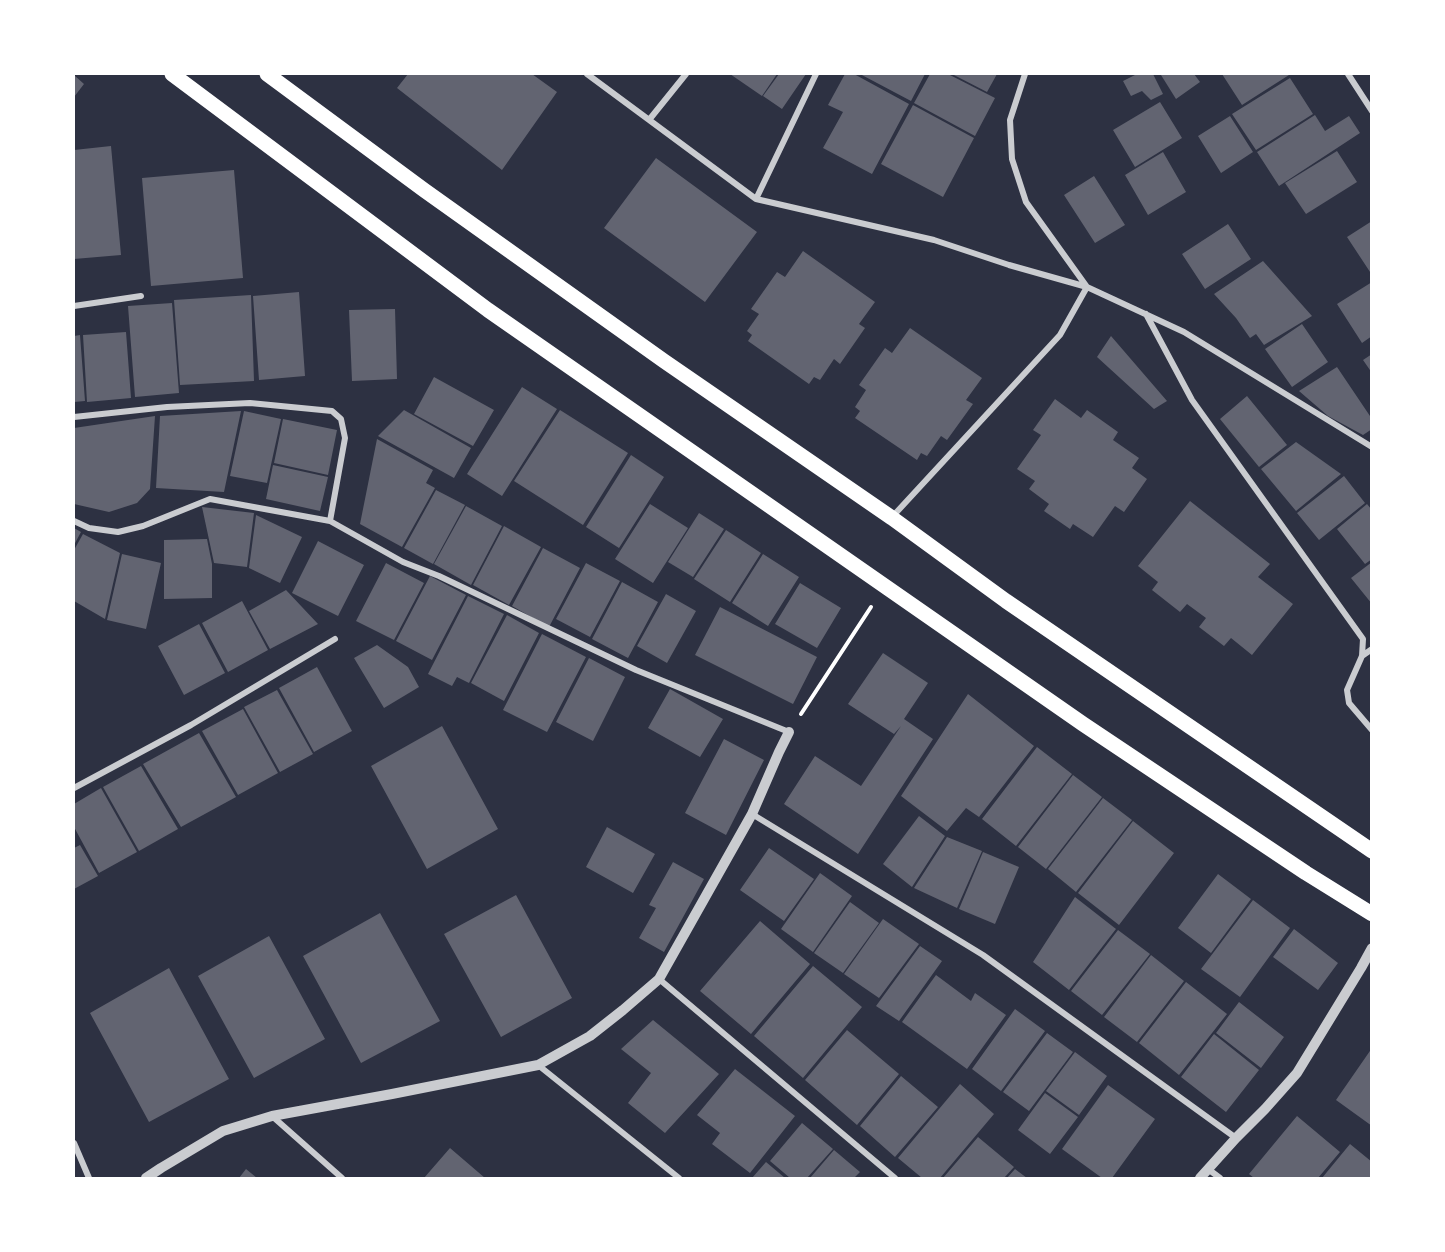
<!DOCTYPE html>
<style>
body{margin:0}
#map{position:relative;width:1445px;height:1252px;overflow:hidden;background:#2d3142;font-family:Inter,sans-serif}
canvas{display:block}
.frame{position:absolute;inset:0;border:75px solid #fff;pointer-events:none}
</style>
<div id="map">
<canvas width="1445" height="1252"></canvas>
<div class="frame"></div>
</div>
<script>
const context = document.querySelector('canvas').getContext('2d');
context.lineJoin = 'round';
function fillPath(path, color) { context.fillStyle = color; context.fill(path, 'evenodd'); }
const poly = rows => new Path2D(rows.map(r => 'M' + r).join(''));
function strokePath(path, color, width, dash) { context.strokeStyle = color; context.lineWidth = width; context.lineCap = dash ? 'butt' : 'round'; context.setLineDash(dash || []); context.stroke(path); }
fillPath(poly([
 [408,74,532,74,557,92,502,170,397,88],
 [730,74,777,74,762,96],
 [779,74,806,74,782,109,763,96],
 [845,74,854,74,909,104,872,174,823,148,843,112,828,105],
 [860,74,925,74,911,101],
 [930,74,948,74,995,98,975,136,914,103],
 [952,74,997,74,987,92],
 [1137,74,1153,74,1163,94,1151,100,1142,91,1131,96,1123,81],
 [1163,74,1194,74,1200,82,1176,99,1161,75],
 [1222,74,1288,74,1289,75,1242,105],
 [74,75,84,84,74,97],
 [1290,78,1313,114,1256,150,1232,114],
 [1160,102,1182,138,1135,167,1113,130],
 [913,105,974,138,943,197,881,164],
 [1315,115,1325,131,1349,116,1360,133,1279,186,1257,152],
 [1230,116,1253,152,1221,173,1198,136],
 [111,146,121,255,74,259,74,150],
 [1337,151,1357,182,1306,214,1285,183],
 [1163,152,1186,192,1148,215,1125,175],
 [656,158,757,232,705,302,604,228],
 [234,170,243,278,151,286,142,178],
 [1094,176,1125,225,1095,243,1064,195],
 [1372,221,1372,275,1347,237],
 [1228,224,1251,259,1205,289,1182,254],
 [803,251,875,302,859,324,865,328,840,364,834,359,820,380,814,377,809,384,748,341,752,335,747,331,759,314,751,309,777,272,785,277],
 [1263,261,1312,316,1264,345,1256,334,1250,338,1236,318,1214,294],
 [1372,282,1372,336,1362,343,1337,304],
 [299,292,305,376,259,380,253,296],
 [251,295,254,381,180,385,174,300],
 [172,303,179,393,135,397,128,306],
 [395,309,397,379,352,381,349,310],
 [1302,324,1328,362,1292,387,1265,349],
 [910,328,982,378,966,400,973,404,947,440,941,436,927,456,921,453,917,460,855,418,860,411,855,407,866,390,859,385,885,348,892,353],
 [126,332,131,398,87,402,83,335],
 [80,335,85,401,74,402,74,336],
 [1111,336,1167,401,1154,409,1097,357],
 [1372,354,1372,373,1363,360],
 [1337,367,1372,419,1372,429,1363,435,1328,416,1299,391],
 [434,377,494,410,473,446,414,414],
 [522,387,557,409,502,496,467,474],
 [1247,396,1287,445,1259,467,1220,419],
 [1055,399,1081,418,1087,410,1118,432,1113,440,1139,458,1132,468,1147,479,1124,512,1115,506,1093,537,1073,524,1070,529,1044,511,1049,504,1029,489,1035,481,1017,469,1041,435,1033,430],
 [404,410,471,448,454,478,378,436],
 [560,410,628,453,583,525,514,481],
 [241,411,224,492,156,488,160,416],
 [244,411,281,419,267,483,230,476],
 [155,416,150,489,137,503,109,512,74,504,74,428],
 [283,419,337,430,328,475,274,463],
 [377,439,433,470,426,483,435,488,402,547,360,524],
 [1296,442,1341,474,1296,511,1261,469],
 [631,455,664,477,619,548,586,527],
 [273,465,328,477,320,511,266,499],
 [1344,476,1365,503,1319,540,1297,513],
 [436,490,465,505,433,564,404,548],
 [1190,501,1270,564,1258,577,1293,604,1252,655,1231,638,1224,646,1199,627,1206,618,1187,604,1180,612,1152,590,1158,582,1138,566],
 [650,504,688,528,653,583,615,559],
 [1367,504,1372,510,1372,559,1365,564,1337,529],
 [466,506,502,526,471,585,434,564],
 [202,507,254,513,247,567,214,563],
 [699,513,724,529,693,577,668,562],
 [256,515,302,537,280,583,249,568],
 [504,526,541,547,509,605,473,585],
 [74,528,81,532,74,545],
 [726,530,761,553,730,602,694,579],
 [83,534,120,553,105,619,74,601,74,550],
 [207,539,212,564,212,598,164,599,164,540],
 [318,541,364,565,338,616,292,593],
 [543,548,580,568,549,627,512,606],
 [122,554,161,563,146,629,107,620],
 [763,554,799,577,768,626,732,603],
 [1372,562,1372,604,1351,578],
 [386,563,424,583,394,640,356,621],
 [586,563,620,581,590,637,556,619],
 [430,576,466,595,432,660,396,641],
 [622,582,658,602,628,658,592,639],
 [800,583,841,608,817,648,775,624],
 [286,590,318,624,270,649,249,611],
 [666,594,696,611,667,663,637,646],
 [468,596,504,614,469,683,457,677,452,686,428,674],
 [242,601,268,650,228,672,202,623],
 [720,607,817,657,793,704,695,655],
 [507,615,539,633,504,701,471,683],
 [199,624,225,673,184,695,158,646],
 [542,634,586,657,547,732,503,710],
 [377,645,408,667,419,687,384,708,354,658],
 [883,653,928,683,904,719,933,739,858,854,784,804,815,756,861,786,901,726,894,734,848,704],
 [589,658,625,677,593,741,556,722],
 [317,667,352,731,314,752,279,688],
 [670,689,723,719,700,757,648,728],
 [277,690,313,754,280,772,244,707],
 [968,694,1034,746,979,817,966,808,947,831,901,796],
 [243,709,278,773,238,795,202,731],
 [442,726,498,829,427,869,371,766],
 [199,733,236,797,181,827,143,764],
 [724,739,764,760,726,835,685,813],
 [1037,747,1072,774,1016,846,982,819],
 [141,766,178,829,139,851,103,787],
 [1073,775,1102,797,1046,869,1018,847],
 [101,788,137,852,99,873,74,827,74,804],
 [1103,798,1132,820,1076,892,1048,869],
 [919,816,945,836,912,887,883,864],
 [1133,821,1174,853,1119,925,1078,893],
 [607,827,655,854,633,893,586,867],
 [947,837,982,851,957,908,914,888],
 [80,845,98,876,74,889,74,848],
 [769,848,814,879,784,921,740,890],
 [983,852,1019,867,995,924,959,909],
 [673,862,704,879,664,952,639,938,656,908,649,905],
 [820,873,852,896,813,952,781,929],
 [1218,874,1251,899,1211,953,1178,928],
 [516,895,572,998,501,1037,444,934],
 [1075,897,1116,929,1069,990,1033,962],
 [1253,900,1290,928,1240,997,1201,969],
 [850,902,879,923,843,973,814,953],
 [380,913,440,1021,361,1063,303,956],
 [883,919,919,944,879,998,844,974],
 [760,921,810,964,751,1034,700,991],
 [1294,929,1338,963,1318,990,1273,957],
 [1118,930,1150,954,1102,1015,1071,991],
 [269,936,325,1039,254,1078,198,976],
 [920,946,942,961,899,1021,876,1006],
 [1151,955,1184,981,1137,1042,1104,1017],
 [813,966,862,1007,803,1078,754,1036],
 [169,968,229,1079,149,1122,90,1013],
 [936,975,971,1001,975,993,1006,1015,967,1069,902,1022],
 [1186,982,1227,1014,1179,1075,1139,1043],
 [1239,1002,1284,1037,1261,1068,1216,1033],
 [1015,1009,1045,1031,1001,1091,972,1069],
 [653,1020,719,1074,665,1133,628,1103,651,1073,621,1049],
 [847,1030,899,1074,857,1125,805,1080],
 [1047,1033,1073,1052,1029,1111,1003,1092],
 [1214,1034,1259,1070,1226,1112,1181,1077],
 [1372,1048,1372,1126,1336,1100],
 [1075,1052,1107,1076,1079,1115,1046,1091],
 [735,1069,795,1116,750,1173,712,1144,720,1133,697,1115],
 [901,1076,938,1107,895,1157,860,1126],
 [960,1084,994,1114,940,1178,922,1178,898,1158],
 [1108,1085,1155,1119,1112,1178,1102,1178,1062,1149],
 [1045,1093,1078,1117,1050,1154,1018,1130],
 [1297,1116,1340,1152,1318,1178,1254,1178,1249,1174],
 [802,1123,833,1149,807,1178,790,1178,770,1161],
 [978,1137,1014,1167,1004,1178,943,1178],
 [1350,1144,1372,1162,1372,1178,1322,1178],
 [450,1148,485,1178,424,1178],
 [834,1150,860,1172,854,1178,810,1178],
 [766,1162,785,1178,752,1178],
 [246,1169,257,1178,239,1178],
 [1015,1169,1027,1178,1007,1178]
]), '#626471');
strokePath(poly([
 [801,714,871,607]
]), '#fff', 4);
strokePath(poly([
 [587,74,756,199,934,240,1009,265,1087,287,1184,332,1372,447],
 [1348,74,1372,111],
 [649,120,686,74],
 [756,199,816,74],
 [74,306,141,296],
 [1146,314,1192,400,1363,639,1362,656,1347,690,1349,703,1372,730],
 [74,417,167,407,250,403,332,411,341,419,345,438,330,521],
 [893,516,1060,335,1087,287,1026,202,1012,159,1010,120,1025,74],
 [74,521,89,528,118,532,143,526,210,499,330,521,403,562,439,576,636,670,789,732],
 [1362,656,1372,649],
 [74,788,191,725,335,639],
 [752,814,983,955,1236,1138],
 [659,979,895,1178],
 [538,1065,679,1178],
 [272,1116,342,1178],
 [74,1143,89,1178],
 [1208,1169,1220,1178]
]), '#caccd0', 6);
strokePath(poly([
 [146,1178,161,1168,223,1131,272,1116,392,1094,538,1065,590,1036,623,1010,659,979,752,814,779,752,789,732],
 [1200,1178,1236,1138,1265,1109,1297,1073,1361,968,1372,948]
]), '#caccd0', 10);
strokePath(poly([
 [172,74,488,310,1083,724,1306,873,1372,914],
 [267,74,424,190,664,361,892,518,1006,601,1372,851]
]), '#fff', 15);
</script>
